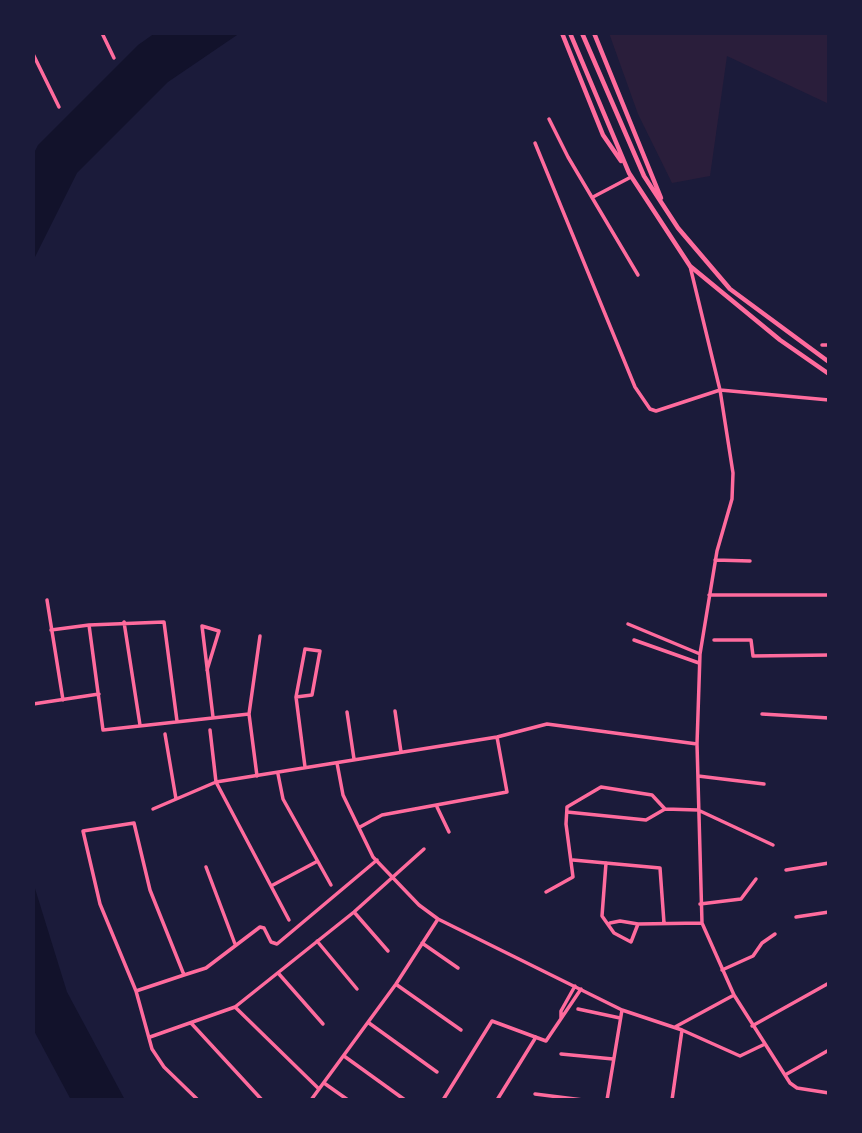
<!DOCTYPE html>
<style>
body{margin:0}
#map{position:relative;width:862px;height:1133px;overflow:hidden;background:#1b1b3a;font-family:Rubik,sans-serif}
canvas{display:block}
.frame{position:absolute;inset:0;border:35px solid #1b1b3a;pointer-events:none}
</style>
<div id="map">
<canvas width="862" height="1133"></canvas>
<div class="frame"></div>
</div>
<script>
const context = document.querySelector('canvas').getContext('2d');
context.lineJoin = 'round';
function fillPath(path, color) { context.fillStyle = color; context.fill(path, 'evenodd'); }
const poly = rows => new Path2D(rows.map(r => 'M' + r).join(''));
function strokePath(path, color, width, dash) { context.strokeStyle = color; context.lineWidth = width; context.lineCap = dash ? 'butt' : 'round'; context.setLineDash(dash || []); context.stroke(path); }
fillPath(poly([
 [609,33,829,33,829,104,727,56,710,176,672,183,638,114]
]), '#2a1e3b');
fillPath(poly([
 [155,33,240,33,168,82,77,173,33,261,33,155,38,145,138,45],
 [33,882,67,992,125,1100,71,1100,33,1029]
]), '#12122b');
strokePath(poly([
 [102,33,114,58],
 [33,54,59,107],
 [549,119,568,157,638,275],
 [535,143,635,387,650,409,656,411,720,390,829,400],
 [593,197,631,177],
 [690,266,720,390,733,473,732,499,717,551,700,654,697,744,702,923,734,995,790,1083,797,1088,829,1093],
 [822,345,829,345],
 [715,560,750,561],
 [709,595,829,595],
 [47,600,63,700],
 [124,622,140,725],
 [628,624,700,654],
 [51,630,89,625],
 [634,640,699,663],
 [714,640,751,640,753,656,829,655],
 [207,670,219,631,202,626,213,717],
 [296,697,312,695,320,651,305,649,296,697,305,767],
 [33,704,99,694],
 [395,711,401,752],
 [347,712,354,759],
 [762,714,829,718],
 [177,721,164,622,89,625,103,730,249,714],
 [210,730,216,782,289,920],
 [165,734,176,799],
 [337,763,343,795,373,857,419,905,438,919,622,1010,682,1030,740,1056,765,1044],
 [278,774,283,799,331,885],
 [257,776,249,714,260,636],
 [698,776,764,784],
 [437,807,449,832],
 [153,809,216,782,497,737,547,724,697,744],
 [567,812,646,820,665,809,698,810,773,845],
 [360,827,382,815,507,792,497,737],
 [573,860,660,868,664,923],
 [606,863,602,916,614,933,631,942,638,924],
 [206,867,235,944],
 [786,870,829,863],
 [271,886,316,862],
 [546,892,573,877,566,824,567,807,601,787,652,795,665,809],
 [700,904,741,899,756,879],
 [354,912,388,951],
 [796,917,829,912],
 [610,923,620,921,638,924,702,923],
 [317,941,357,989],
 [422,943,458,968],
 [722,970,753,956,762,943,775,934],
 [279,974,323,1024],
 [184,975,206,968,260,927,264,928,271,942,277,944,377,860],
 [397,985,461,1030],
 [136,991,184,975,150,890,134,823,83,831,100,904,136,991,152,1049,164,1067,198,1100],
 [235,1007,319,1089],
 [578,1009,620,1018],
 [561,1018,561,1011,575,986],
 [191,1023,262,1100],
 [369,1023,437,1072],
 [752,1026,829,983],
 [675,1027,734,995],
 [150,1037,235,1007,354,912,424,849],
 [561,1054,613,1059],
 [344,1056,405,1100],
 [785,1075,829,1050],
 [324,1083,348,1100],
 [535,1094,583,1100],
 [311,1100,396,984,438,919],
 [443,1100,492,1021,546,1041,581,989],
 [497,1100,536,1037],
 [607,1100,622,1010],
 [672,1100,682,1030]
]), '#ff6b9d', 3.5);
strokePath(poly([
 [562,33,603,135,621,161],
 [570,33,629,173,690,266,780,340,829,374],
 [582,33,644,176,678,228,730,289,829,362],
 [594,33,661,198]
]), '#ff6b9d', 4.5);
</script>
